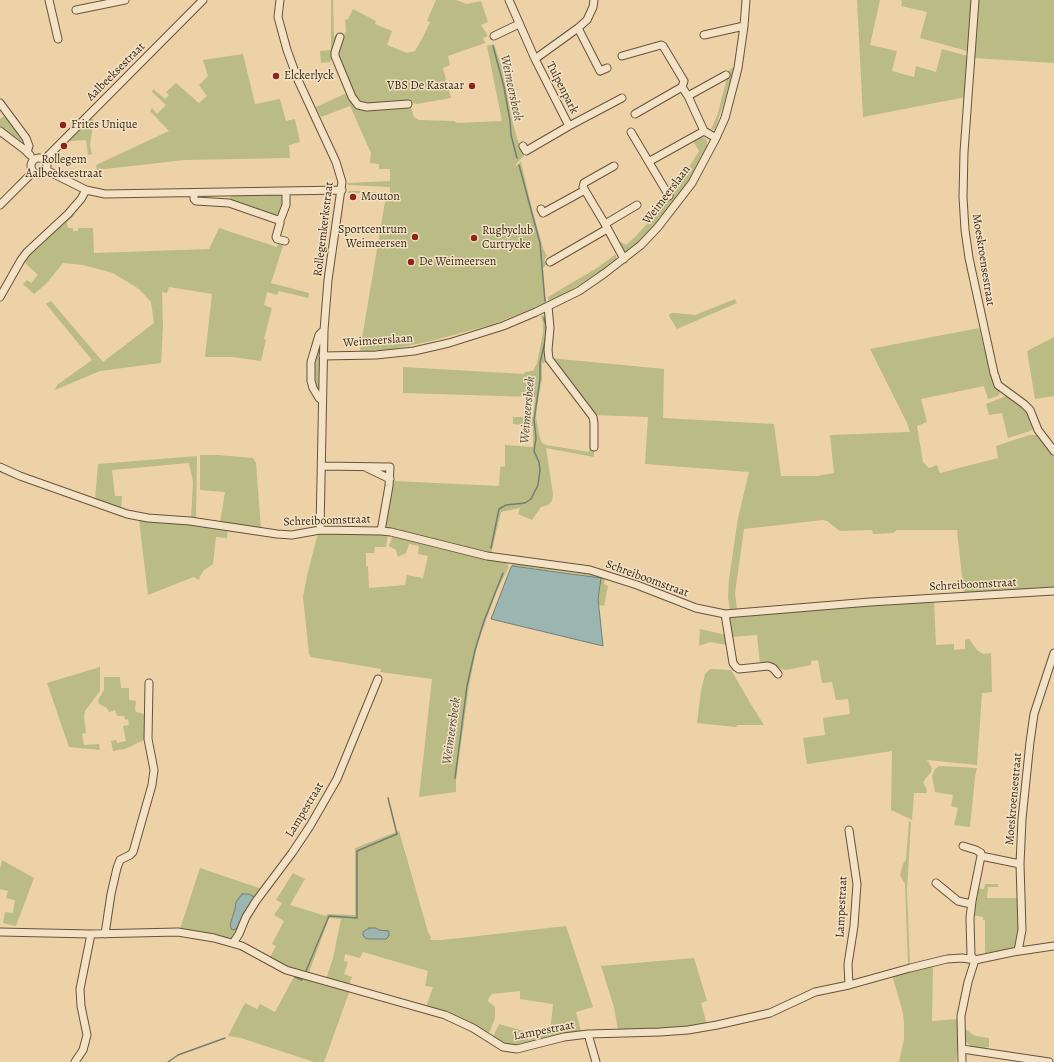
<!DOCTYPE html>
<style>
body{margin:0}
canvas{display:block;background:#edd2a7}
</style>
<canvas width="1054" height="1062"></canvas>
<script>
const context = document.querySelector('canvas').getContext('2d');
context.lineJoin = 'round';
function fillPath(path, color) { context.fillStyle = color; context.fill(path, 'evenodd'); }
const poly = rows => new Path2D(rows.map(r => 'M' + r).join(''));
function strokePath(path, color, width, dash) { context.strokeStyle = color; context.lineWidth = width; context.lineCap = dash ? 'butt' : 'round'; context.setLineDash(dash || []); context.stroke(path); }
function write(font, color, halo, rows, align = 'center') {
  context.font = font + ' Alegreya,serif'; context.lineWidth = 3; context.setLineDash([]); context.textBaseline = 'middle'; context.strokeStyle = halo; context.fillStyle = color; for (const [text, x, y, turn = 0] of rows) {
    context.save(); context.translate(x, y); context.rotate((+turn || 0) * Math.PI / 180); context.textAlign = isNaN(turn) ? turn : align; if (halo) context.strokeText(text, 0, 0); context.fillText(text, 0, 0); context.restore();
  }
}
fillPath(poly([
 [331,0,333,0,334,36,338,37,330,62,321,63,320,51,331,50],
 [436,0,456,0,467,4,481,1,488,22,481,25,488,36,483,38,485,43,448,56,450,65,443,68,451,98,417,104,413,103,411,108,414,117,419,120,454,121,457,123,502,121,487,46,494,44,501,64,513,124,520,147,525,153,523,157,516,164,516,166,521,162,532,209,543,248,547,256,544,260,547,264,542,269,546,303,491,325,431,341,392,349,366,352,360,350,386,196,365,193,348,193,348,191,362,191,390,194,390,187,348,185,347,183,390,181,390,169,379,169,379,164,370,163,371,153,350,106,321,117,316,107,347,93,334,62,337,50,346,31,345,20,348,19,353,9,376,21,375,24,392,31,387,45,407,53,415,51,423,37,430,22,427,21],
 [857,0,880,0,870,45,897,51,892,71,914,77,916,66,936,72,942,49,968,56,966,97,863,117],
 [900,0,973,0,969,48,967,51,920,38,927,12,901,6,902,1],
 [978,0,1054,0,1054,63,974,58],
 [243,54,255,104,280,99,286,121,295,119,300,142,289,145,290,158,184,160,97,170,96,165,169,131,150,111,152,108,157,114,166,105,152,92,153,89,165,99,169,95,166,92,176,83,199,103,207,96,199,85,208,76,203,60],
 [734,67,724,102,715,129,711,130,718,113,729,70],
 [4,116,7,116,27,140,25,144,0,126,0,119],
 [89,119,92,119,94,120,90,145,92,154,88,155,86,140,71,141,69,139],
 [701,137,706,139,707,141,707,148,684,188,663,217,631,249,627,251,624,251,618,244,621,242,626,245,635,237,667,202,666,200,677,187,699,151,693,141],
 [280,193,282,194,283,202,279,213,277,215,233,201,230,199,230,197,236,194,263,196],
 [72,213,75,215,67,222,68,228,73,228,73,231,78,231,78,228,93,228,94,253,209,249,219,228,277,247,279,242,284,243,271,283,309,293,308,298,279,291,277,295,267,292,264,305,272,308,264,339,266,340,261,361,232,357,205,357,212,294,169,287,167,293,162,292,163,326,161,363,100,371,55,390,57,385,92,360,46,304,51,301,103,362,154,323,151,302,139,289,113,273,83,265,63,263,46,284,34,294,23,284,27,280,31,283,38,275,25,263,31,252],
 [616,254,616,259,602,270,566,293,549,301,548,297,597,268],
 [735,299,737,303,677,329,669,316,671,313,676,313,695,315],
 [544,315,547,316,547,360,542,364,542,378,538,401,536,417,539,434,542,443,546,445,589,452,591,421,593,434,594,457,546,448,553,494,552,501,548,505,541,507,532,520,518,514,520,508,501,512,491,554,385,529,384,527,391,483,394,481,499,486,500,469,501,466,505,467,505,445,533,447,533,426,513,424,513,417,533,417,535,397,403,393,403,367,524,374,525,372,533,371,537,363,543,333,543,323,541,316],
 [979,328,990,373,1000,393,998,396,988,399,984,386,921,399,927,422,917,426,923,462,929,468,937,465,940,473,998,458,996,446,1029,435,1039,435,1054,456,1054,589,964,594,957,530,897,530,893,533,873,534,872,530,840,531,827,521,823,520,744,529,735,593,737,610,730,610,728,597,729,579,738,518,749,472,645,464,648,417,594,415,550,358,664,369,663,418,774,424,781,476,817,476,834,473,830,435,910,432,907,423,870,349],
 [1054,337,1054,396,1035,399,1027,351],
 [320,344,320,388,318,391,315,388,313,361],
 [1006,396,1018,403,1028,412,1035,427,1030,431,1008,438,1002,413,989,415,986,404],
 [200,455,217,455,253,458,256,463,261,529,220,523,225,492,200,490],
 [197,456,196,519,191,519,193,482,189,463,112,470,115,496,122,496,121,511,95,500,98,464],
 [139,520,173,522,228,528,227,538,216,537,213,564,204,570,200,576,199,580,194,577,191,578,148,595],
 [318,533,388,534,386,547,375,547,374,553,366,553,366,566,368,566,369,588,405,585,407,575,423,578,428,556,418,554,419,546,409,544,406,553,398,557,396,550,389,546,393,535,437,548,506,562,508,564,508,568,496,593,480,637,476,651,469,686,456,780,456,792,419,797,432,679,380,672,381,669,311,657,309,654,303,597,307,576],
 [513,563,590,573,605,578,604,584,608,586,604,606,599,605,598,599,601,578,568,572,512,566],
 [934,600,936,645,954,644,954,650,965,649,965,640,969,639,977,650,983,654,991,653,992,692,982,693,977,765,927,760,932,768,931,772,923,782,927,790,927,793,914,793,912,820,891,810,892,751,807,764,803,738,825,735,823,718,850,714,848,699,836,700,832,682,822,683,818,660,811,661,811,665,786,670,781,669,774,665,760,664,757,635,732,637,728,617,730,615],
 [700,629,726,635,727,645,710,642,699,646],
 [100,667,100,691,85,711,84,716,86,733,82,734,84,745,99,744,100,750,69,747,47,683],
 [710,669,731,670,749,701,764,725,737,725,736,727,697,723,701,691,705,674],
 [104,677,120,677,121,688,129,688,129,700,136,701,135,709,136,712,148,715,146,739,125,749,113,751,111,741,116,740,117,743,126,741,123,726,129,725,128,719,125,720,124,716,117,716,115,710,109,712,107,708,99,704,98,700,104,690],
 [939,766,977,768,975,777,970,827,954,825,958,808,951,806,953,795,935,792,932,776,935,769],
 [909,821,911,822,907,890,910,965,908,966,905,884,900,875,903,864,906,859],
 [399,831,428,932,431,938,430,940,442,940,566,926,593,1007,576,1012,581,1031,516,1046,507,1046,493,1037,499,1024,527,1032,529,1036,528,1040,550,1033,553,1004,520,999,520,991,492,994,489,997,488,1001,495,1007,495,1018,490,1031,487,1034,426,1007,433,987,425,986,428,971,363,952,360,958,345,954,344,961,348,962,344,974,352,977,349,985,326,979,333,958,341,919,329,918,308,975,289,969,269,959,276,946,272,944,284,921,274,915,282,903,276,900,293,873,305,879,290,905,326,916,327,914,355,915,355,848],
 [369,928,376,928,379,930,384,931,384,939,374,939,363,932],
 [2,860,34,878,16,926,3,923,5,912,13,913,15,900,6,898,8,891,0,889,0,869],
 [200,868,262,889,232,940,180,929],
 [249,894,253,898,236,929,232,918,235,909,236,902],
 [985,884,998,884,998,887,988,887,987,898,1019,898,1019,904,1018,936,1016,945,1011,949,985,954,985,920,983,920,983,917,971,915,976,888,984,889],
 [694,958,707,1001,701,1003,707,1025,679,1029,618,1030,614,1007,601,966],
 [933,964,932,1021,958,1019,958,1045,956,1062,899,1062,904,1039,904,1023,903,1013,892,975],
 [295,975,350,990,324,1062,314,1062,241,1038,228,1036,245,1003,257,1009,260,1004,275,1012],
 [964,1028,975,1036,989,1038,989,1047,984,1048,971,1046,966,1042,963,1035]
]), '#babb85');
const water = poly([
 [512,566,601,578,598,599,603,646,491,619,511,567,512,566],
 [242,894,249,894,254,897,236,929,232,930,230,925,235,909,236,902,242,894],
 [369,928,376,928,379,930,389,931,389,936,386,939,369,939,365,938,363,935,363,932,369,928]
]);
fillPath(water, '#9bb6b1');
strokePath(water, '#747e73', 1);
strokePath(poly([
 [493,46,504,87,510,121,511,135,517,158],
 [519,165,540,243,545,301],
 [491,548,499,509,506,505,525,503,531,499,538,485,540,470,539,462,534,451,536,438,534,420,540,379,540,363,546,337,546,326,544,318],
 [455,778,467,686,475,650,484,621,503,573],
 [306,971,329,916,357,918,357,851,397,834,388,798],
 [295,977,302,980],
 [168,1062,178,1055,225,1038]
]), '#747e73', 1.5);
const minor = poly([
 [49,0,58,39],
 [280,0,278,17,287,50,298,80,336,162,342,182,328,280,324,330,320,530],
 [509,0,535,59,569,126],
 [975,0,964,152,963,197,965,230,969,258,994,373,998,385,1024,404,1030,410,1038,430,1054,451],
 [76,10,125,0],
 [578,28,600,71,607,68],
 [704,35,744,26],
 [494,36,519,24],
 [340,37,335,52,335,56,352,97,358,105,367,107,408,104],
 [622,56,661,45,663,46,684,81,682,87],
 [535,59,578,28,587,20,593,7,594,0],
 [688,96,726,75],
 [0,103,26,138,29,146,27,152],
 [635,114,682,87,688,96,704,131,716,138],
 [0,131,25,150,30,155],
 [631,132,669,196],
 [523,146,526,151,569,126,622,98],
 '31 166a8 8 0 1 1 16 0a8 8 0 1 1-16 0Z',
 [44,160,203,0],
 [650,161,704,131],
 [614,166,584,183,583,187,605,224,624,259],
 [46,170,86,190,105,194,342,190],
 [194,193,194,199,196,201,229,203,278,220,281,218,286,205,286,191],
 [0,205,33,172],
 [541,209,543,213,585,190],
 [280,219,280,223,276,237,277,239,285,241],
 [605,224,637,205],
 [550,262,607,229],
 [0,297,21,260,27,252,68,214,81,199,86,190],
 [548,306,550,328,548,350,549,359,593,417,594,423,594,447],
 [323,356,376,355,414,351,449,343,503,326,536,312,579,291,605,273,641,245,658,227,692,183,716,138,725,118,738,68,744,26,746,0],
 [322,400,319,398,313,388,311,381,311,362,319,335,324,330],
 [322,466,390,467,389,486,381,531],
 [0,467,20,476,127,514,148,518,190,521,277,534,292,535,320,530,381,531,391,532,487,556,590,570,637,585,696,608,725,614,870,602,1054,591],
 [365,467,390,479],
 [725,614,733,663,736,667,739,669,768,666,773,668,778,674],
 [963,846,976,850,981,853,981,856],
 [936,883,958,901,971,904],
 [0,932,91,934,178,932,214,938,242,946,286,970,445,1015,473,1028,503,1047,517,1049,564,1037,588,1034,660,1032,688,1030,717,1025,770,1013,815,992,849,985,910,968,947,959,962,958,975,960],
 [105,934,111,894,117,868,120,860,130,855,133,852,152,785,154,770,148,739,149,683],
 [233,943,239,934,246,917,256,901,292,853,310,826,337,779,378,679],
 [1018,951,1022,930,1020,864,1022,819,1030,742,1034,714,1054,653],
 [975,960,971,956,970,918,972,901,981,856,1020,864],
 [849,985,848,964,854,926,857,884,849,830],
 [588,1034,596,1062],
 [962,1049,1049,1062],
 [75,1062,83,1050,87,1035,81,1006,80,989,91,934],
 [962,1062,961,1016,968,982,975,960,1013,952,1054,946]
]);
strokePath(minor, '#66533a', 9);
strokePath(minor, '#f3e2c6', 7);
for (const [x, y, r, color] of [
 [276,76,4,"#8f2418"],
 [472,86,4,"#8f2418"],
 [63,125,4,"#8f2418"],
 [64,146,4,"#8f2418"],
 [353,197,4,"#8f2418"],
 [415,237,4,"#8f2418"],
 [474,238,4,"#8f2418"],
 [411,262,4,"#8f2418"]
]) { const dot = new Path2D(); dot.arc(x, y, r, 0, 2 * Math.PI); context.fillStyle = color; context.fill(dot); strokePath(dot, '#f3e2c6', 1.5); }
write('12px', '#392915', '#f3e2c6', [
 ["Aalbeeksestraat",116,72,-45],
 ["Tulpenpark",562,88,63],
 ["Weimeerslaan",667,195,-53],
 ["Rollegemkerkstraat",324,229,-83],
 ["Moeskroensestraat",983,260,81],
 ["Weimeerslaan",378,341,-4],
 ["Schreiboomstraat",327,521,-2],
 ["Schreiboomstraat",647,579,20],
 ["Schreiboomstraat",973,585,-3],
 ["Moeskroensestraat",1014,799,-85],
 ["Lampestraat",305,810,-59],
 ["Lampestraat",842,907,-87],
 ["Lampestraat",544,1031,-11]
]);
write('12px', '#392915', '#f3e2c6', [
 ["Elckerlyck",284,76],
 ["VBS De Kastaar",464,86,"right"],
 ["Frites Unique",71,125],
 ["Rollegem",64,160,"center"],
 ["Aalbeeksestraat",64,174,"center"],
 ["Mouton",361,197],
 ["Sportcentrum",407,230,"right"],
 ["Weimeersen",407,244,"right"],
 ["Rugbyclub",482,231],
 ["Curtrycke",482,245],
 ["De Weimeersen",419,262]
], 'left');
write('italic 13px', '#524c3c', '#f3e2c6', [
 ["Weimeersbeek",511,88,78],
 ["Weimeersbeek",528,410,-85],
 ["Weimeersbeek",452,731,-82]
]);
</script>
